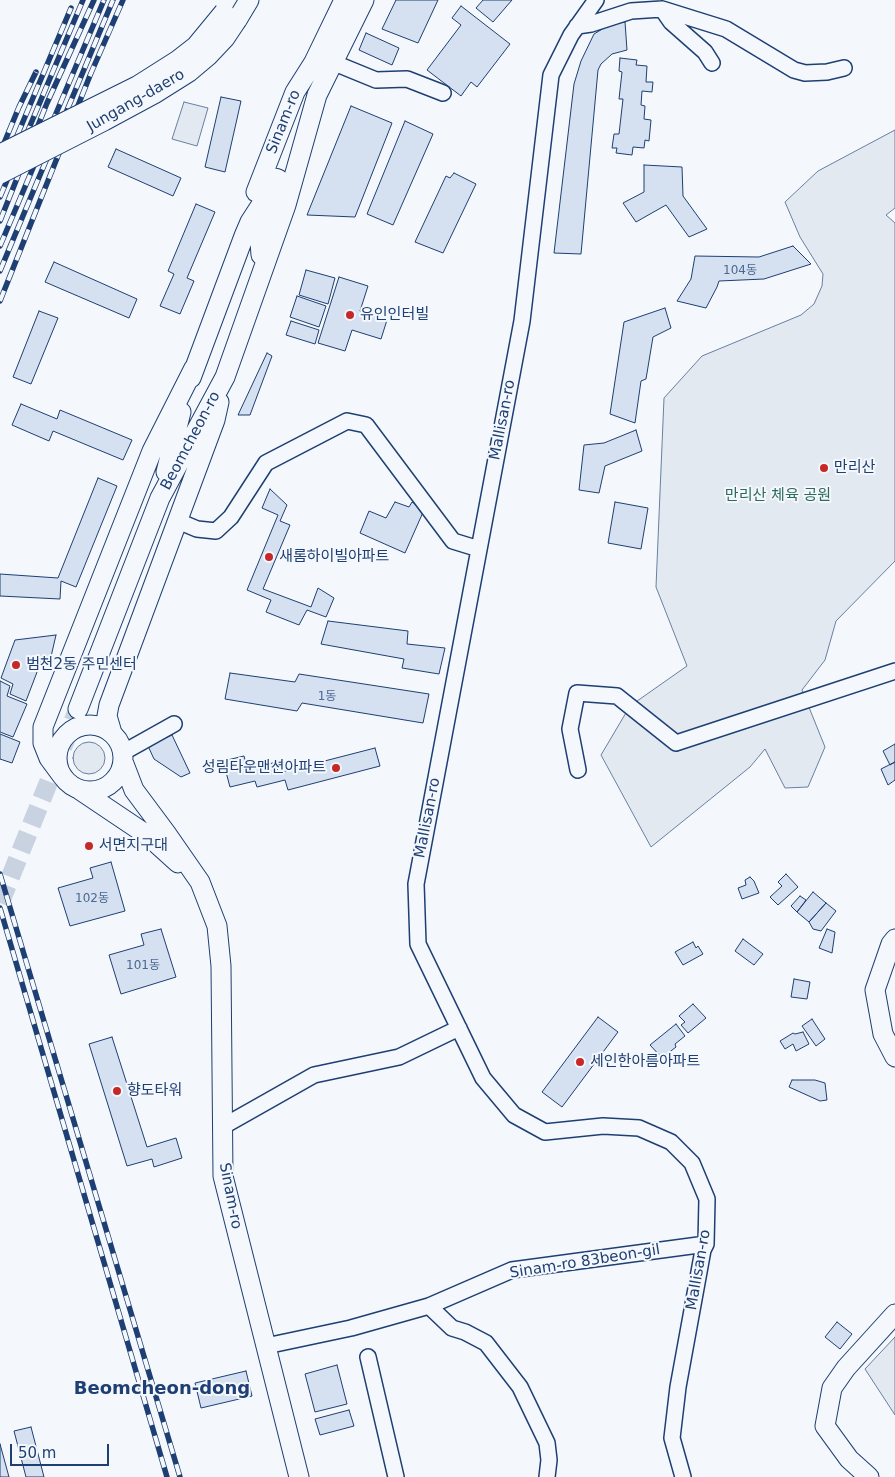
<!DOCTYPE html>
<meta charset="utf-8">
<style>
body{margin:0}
#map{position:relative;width:895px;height:1477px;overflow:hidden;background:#f4f7fb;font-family:"DejaVu Sans",sans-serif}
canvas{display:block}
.scale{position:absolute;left:10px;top:1444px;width:99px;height:22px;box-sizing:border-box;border:2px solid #1d3f73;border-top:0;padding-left:6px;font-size:15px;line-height:18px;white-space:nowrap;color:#1d3f73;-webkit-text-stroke:4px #f4f7fb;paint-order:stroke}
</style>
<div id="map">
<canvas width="895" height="1477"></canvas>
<div class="scale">50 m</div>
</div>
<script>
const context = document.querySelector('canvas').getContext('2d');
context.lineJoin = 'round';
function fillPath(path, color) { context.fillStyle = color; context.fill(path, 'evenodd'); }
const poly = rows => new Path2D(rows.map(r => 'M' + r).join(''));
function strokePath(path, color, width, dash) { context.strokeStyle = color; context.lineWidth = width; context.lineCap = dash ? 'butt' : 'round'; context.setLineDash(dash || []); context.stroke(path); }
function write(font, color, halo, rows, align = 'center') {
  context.font = font + ' "DejaVu Sans","Noto Sans KR",sans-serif'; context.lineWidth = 4; context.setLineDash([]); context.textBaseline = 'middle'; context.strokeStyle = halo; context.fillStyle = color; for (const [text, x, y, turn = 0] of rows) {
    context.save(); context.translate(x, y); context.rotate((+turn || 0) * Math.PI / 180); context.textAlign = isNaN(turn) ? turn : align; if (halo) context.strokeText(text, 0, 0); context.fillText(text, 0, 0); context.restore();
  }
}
const green = poly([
 [184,102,208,108,197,146,172,139,184,102],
 [895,130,895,208,886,215,895,223,895,561,836,621,825,660,802,690,825,747,808,787,785,788,765,749,750,767,651,847,601,755,630,706,687,666,656,587,664,398,702,356,801,315,814,304,822,286,823,274,800,237,785,202,818,171,895,130],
 '73 758a16 16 0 1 1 32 0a16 16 0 1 1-32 0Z',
 [895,1337,895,1415,865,1369,895,1337]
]);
fillPath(green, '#e3e9f0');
strokePath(green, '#687fa3', 1);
const building = poly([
 [396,0,438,0,418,43,382,29,396,0],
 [483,0,512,0,493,22,476,8,483,0],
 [461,6,510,44,477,87,471,82,461,96,427,70,461,25,452,18,461,6],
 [625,22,627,50,612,54,601,64,598,70,581,254,554,253,574,84,581,61,594,34,609,25,625,22],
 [366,33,399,48,392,65,359,50,366,33],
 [620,58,637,60,636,65,647,66,646,82,653,82,652,92,642,91,641,105,645,106,644,119,651,120,649,141,645,140,644,148,633,147,632,155,616,153,617,148,612,148,614,134,619,134,623,99,619,99,622,72,619,71,620,58],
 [221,97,241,101,225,172,205,167,221,97],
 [351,106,392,123,355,217,307,215,351,106],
 [405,121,433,134,393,225,367,214,405,121],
 [116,149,181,178,173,196,108,167,116,149],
 [644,165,682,167,683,196,707,229,689,237,666,205,636,222,623,203,644,192,644,165],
 [454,173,476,184,443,253,415,242,446,176,450,178,454,173],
 [196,204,215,212,187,278,194,281,180,314,160,306,174,274,168,271,196,204],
 [793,246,811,264,764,279,719,281,717,287,706,308,677,301,691,279,695,256,759,257,793,246],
 [54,262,137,299,129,318,45,282,54,262],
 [306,270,335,278,328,304,299,295,306,270],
 [339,277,368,286,360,311,387,320,381,339,352,330,345,351,318,343,339,277],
 [297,296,326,306,319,327,290,317,297,296],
 [665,308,671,328,653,337,646,379,641,381,635,423,610,414,624,322,665,308],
 [39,311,58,318,31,384,13,377,39,311],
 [291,321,319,330,315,344,286,335,291,321],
 [267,353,272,356,250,415,238,415,267,353],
 [21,404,57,419,60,410,132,440,123,460,53,431,49,441,12,425,21,404],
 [636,430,642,451,605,466,599,493,579,490,584,445,604,443,636,430],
 [98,478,117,486,76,587,61,581,60,599,0,596,0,574,58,578,98,478],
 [270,489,287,505,280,521,290,525,263,589,311,607,318,588,334,598,326,617,307,610,299,625,266,612,271,600,247,590,278,515,262,508,270,489],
 [395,502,409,507,412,502,424,510,405,553,360,533,369,511,386,518,395,502],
 [615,502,648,508,641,549,608,543,615,502],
 [328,621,408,631,407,644,445,648,439,674,402,668,404,659,321,644,328,621],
 [56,635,50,661,42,659,26,701,10,694,13,684,1,678,15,640,56,635],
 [230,673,295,682,299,674,429,694,423,723,302,703,297,711,225,699,230,673],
 [0,681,10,686,7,696,27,704,13,737,0,732,0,681],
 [0,734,20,742,12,763,0,759,0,734],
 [172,735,190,773,181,777,154,759,148,746,172,735],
 [895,744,895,762,890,765,883,751,895,744],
 [375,748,380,766,288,790,285,780,257,787,255,781,230,787,223,761,244,756,248,770,276,762,278,773,375,748],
 [895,762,895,780,888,785,881,769,895,762],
 [111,862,125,911,70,926,58,888,93,878,90,868,111,862],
 [786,874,798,887,778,905,770,897,782,886,778,882,786,874],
 [750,877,754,881,759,893,742,899,738,888,746,885,745,880,750,877],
 [813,892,826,903,809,922,797,912,813,892],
 [800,896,806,900,797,912,791,906,800,896],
 [826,903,836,911,821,931,813,929,809,922,826,903],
 [161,929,176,977,121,994,109,955,144,945,141,934,161,929],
 [827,929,835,932,832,953,819,948,827,929],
 [743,939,763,954,754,965,735,951,743,939],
 [693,942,696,948,698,946,703,954,683,965,675,952,693,942],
 [794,979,810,982,807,999,791,997,794,979],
 [693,1004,706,1018,688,1033,681,1025,685,1022,679,1016,693,1004],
 [598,1017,618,1032,562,1107,542,1092,598,1017],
 [812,1019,825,1039,816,1046,802,1026,812,1019],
 [676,1024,685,1036,675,1044,676,1047,662,1058,650,1045,676,1024],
 [803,1032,809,1044,796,1051,793,1044,785,1049,780,1041,793,1033,795,1034,803,1032],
 [112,1037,147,1147,176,1138,182,1158,154,1167,152,1159,127,1166,89,1044,112,1037],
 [792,1080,815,1080,825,1083,827,1100,820,1101,789,1087,792,1080],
 [837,1322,852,1334,840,1349,825,1337,837,1322],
 [337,1365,347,1404,315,1412,305,1374,337,1365],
 [246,1371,252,1396,201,1408,195,1383,246,1371],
 [349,1410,354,1426,320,1435,315,1419,349,1410],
 [31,1427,44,1477,26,1477,14,1431,31,1427],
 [0,1444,9,1477,0,1477,0,1444]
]);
fillPath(building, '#d5e0f0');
strokePath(building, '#1d3f73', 1);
strokePath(poly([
 [0,903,78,709]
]), '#c9d2e0', 19, [19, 9]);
const minor = poly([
 [596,0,571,35,551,75,522,321,416,884,418,944,483,1078,514,1115,545,1132,603,1126,639,1128,671,1142,692,1163,707,1199,706,1244,703,1250,678,1387,672,1438,683,1477],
 [662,9,671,22,705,52,712,63],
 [577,26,591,24,631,11,662,9,726,29,794,70,805,73,827,72,844,68],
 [332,62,376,80,407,79,443,93],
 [178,521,197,529,216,531,231,517,266,463,347,421,366,425,453,541,479,549],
 [124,752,174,724],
 [578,770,570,729,577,693,617,696,676,743,895,671],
 [222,1127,314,1075,399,1057,459,1028],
 [429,1306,452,1328,465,1332,486,1343,520,1387,547,1443,549,1460,547,1477],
 [266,1346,351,1328,429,1306,512,1270,706,1244],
 [368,1357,396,1477]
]);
const major = poly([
 [237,20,249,0],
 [256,192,295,92,314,62,344,0],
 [191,378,244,236,250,222,261,205,270,182,275,178,278,179,279,186,264,222,260,242,261,255],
 [166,472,181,412],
 [78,709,160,498,225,377,286,205,317,95,364,0],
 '57 758a33 33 0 1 1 66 0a33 33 0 1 1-66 0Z',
 [112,733,107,716,109,705,215,420,219,402],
 [124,764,134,790,166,833,200,882,217,926,221,966,223,1176,299,1477],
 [63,777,49,758,43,743,43,727,152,451,194,368],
 [80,790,147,835,178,863],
 [895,939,891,944,875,990,883,1034,895,1057],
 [869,1477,849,1459,825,1426,832,1388,846,1368,895,1314]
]);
strokePath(minor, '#1d3f73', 18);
strokePath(major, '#1d3f73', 21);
strokePath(minor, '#f4f7fb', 15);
strokePath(major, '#f4f7fb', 19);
const rail = poly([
 [0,153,19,107,36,72],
 [0,176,71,8],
 [0,197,83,0],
 [0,221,47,103,94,0],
 [0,246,104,0],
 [0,271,113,0],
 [0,301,91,73,123,0],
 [0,874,180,1477],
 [0,908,167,1477]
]);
strokePath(rail, '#1d3f73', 5.5);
strokePath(rail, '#f4f7fb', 4, [11]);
const majorBridge = poly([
 [0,154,137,86,178,60,196,46,224,12],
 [0,174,104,121,154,94,189,72,208,56,225,38,237,20]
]);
strokePath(majorBridge, '#1d3f73', 21, []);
strokePath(majorBridge, '#f4f7fb', 19);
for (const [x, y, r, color] of [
 [350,315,5,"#c62828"],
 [824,468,5,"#c62828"],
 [269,557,5,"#c62828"],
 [16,665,5,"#c62828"],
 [336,768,5,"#c62828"],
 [89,846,5,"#c62828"],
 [580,1062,5,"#c62828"],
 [117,1091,5,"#c62828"]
]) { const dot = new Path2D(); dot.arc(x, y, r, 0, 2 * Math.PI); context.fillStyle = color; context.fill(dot); strokePath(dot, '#f4f7fb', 2); }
write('12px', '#4b6792', null, [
 ["104동",740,271],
 ["1동",327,697],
 ["102동",92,899],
 ["101동",143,966]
]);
write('15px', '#1d3f73', '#f4f7fb', [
 ["Jungang-daero",136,101,-30],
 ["Sinam-ro",284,122,-68],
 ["Mallisan-ro",503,420,-79],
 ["Beomcheon-ro",191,441,-62],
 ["Mallisan-ro",428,818,-79],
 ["Sinam-ro",230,1196,79],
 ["Sinam-ro 83beon-gil",585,1262,-9],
 ["Mallisan-ro",699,1270,-80]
]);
write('15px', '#1d3f73', '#f4f7fb', [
 ["유인인터빌",360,315],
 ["만리산",834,468],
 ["새롬하이빌아파트",279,557],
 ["범천2동 주민센터",26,665],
 ["성림타운맨션아파트",326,768,"right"],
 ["서면지구대",99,846],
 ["세인한아름아파트",590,1062],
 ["향도타워",127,1091]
], 'left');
write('15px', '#2c6c60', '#f4f7fb', [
 ["만리산 체육 공원",778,496]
]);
write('bold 18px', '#1d3f73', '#f4f7fb', [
 ["Beomcheon-dong",162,1389]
]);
</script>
